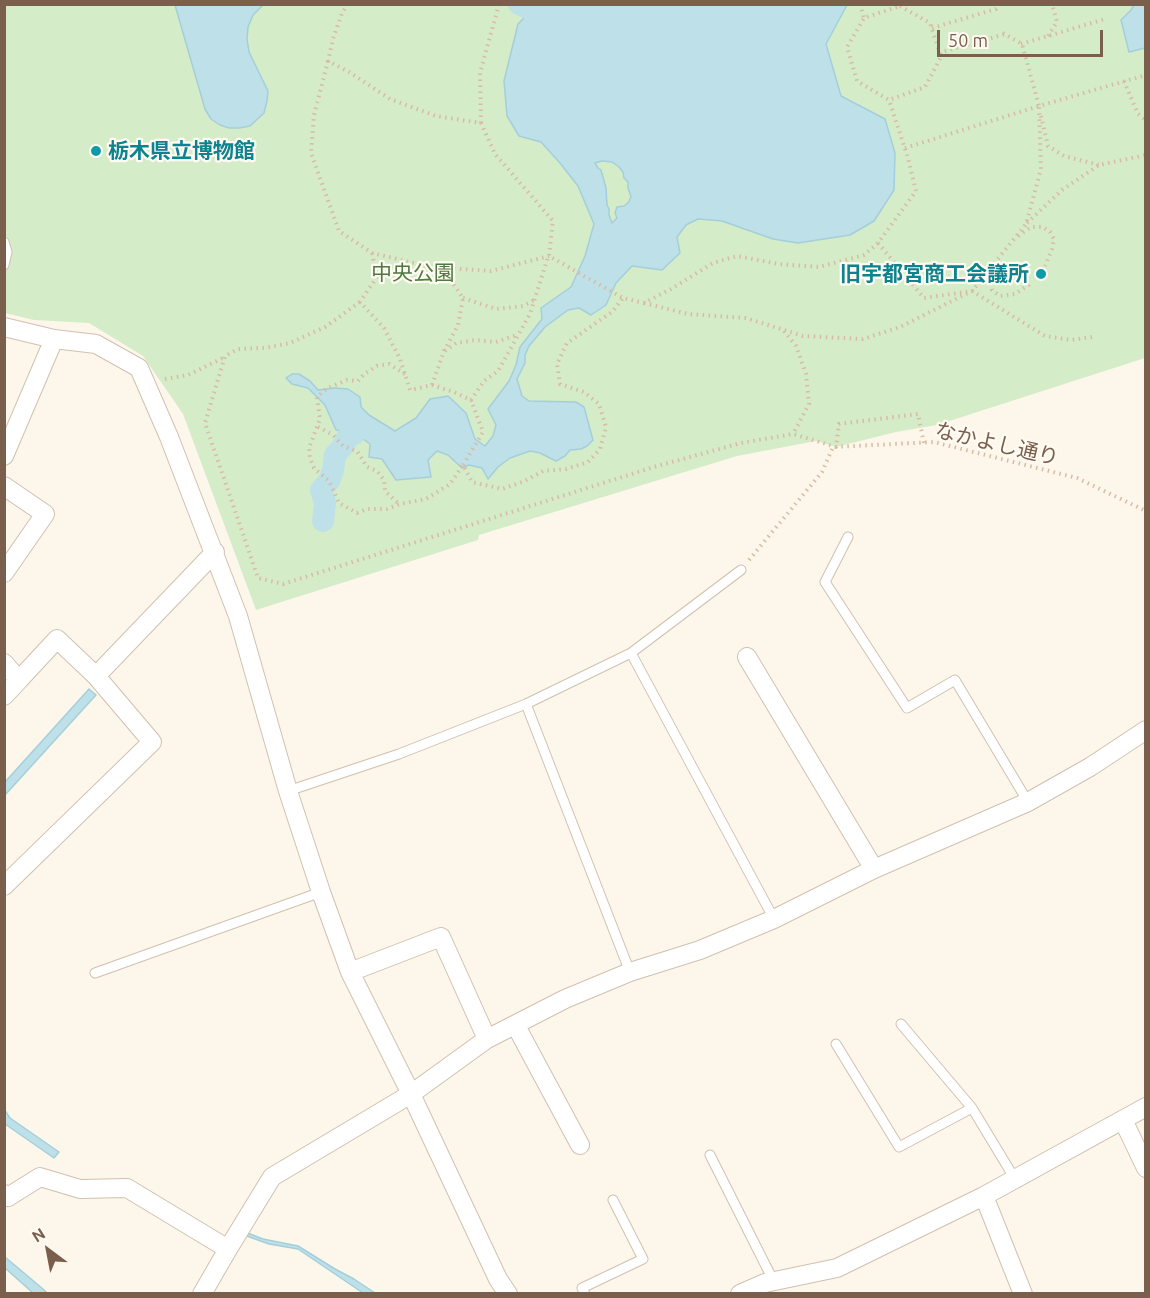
<!DOCTYPE html>
<meta charset="utf-8">
<style>
body{margin:0}
#map{position:relative;width:1150px;height:1298px;overflow:hidden;background:#fdf7eb;font-family:Ubuntu,sans-serif}
canvas{display:block}
.frame{position:absolute;inset:0;border:6px solid #7a5f4c;pointer-events:none}
.north{position:absolute;left:18px;top:1220px;width:60px;height:60px;-webkit-text-stroke:4px #fffaf2;paint-order:stroke;rotate:328deg;font-size:16px;font-weight:700;line-height:24px;text-align:center;color:#7a5f4c}
.north::after{content:'';display:block;margin:auto;width:21px;height:27px;background:#7a5f4c;clip-path:polygon(50% 0,100% 100%,50% 72%,0 100%)}
.scale{position:absolute;left:937px;top:30px;width:166px;height:27px;box-sizing:border-box;border:3px solid #7a5f4c;border-top:0;padding-left:8px;font-size:18px;line-height:21px;white-space:nowrap;color:#7a5f4c;-webkit-text-stroke:4px #fffaf2;paint-order:stroke}
</style>
<div id="map">
<canvas width="1150" height="1298"></canvas>
<div class="frame"></div>
<div class="north">N</div>
<div class="scale">50 m</div>
</div>
<script>
const context = document.querySelector('canvas').getContext('2d');
context.lineJoin = 'round';
function fillPath(path, color) { context.fillStyle = color; context.fill(path, 'evenodd'); }
const poly = rows => new Path2D(rows.map(r => 'M' + r).join(''));
function strokePath(path, color, width, dash) { context.strokeStyle = color; context.lineWidth = width; context.lineCap = dash ? 'butt' : 'round'; context.setLineDash(dash || []); context.stroke(path); }
function write(font, color, halo, rows, align = 'center') {
  context.font = font + ' Ubuntu,"Noto Sans JP",sans-serif'; context.lineWidth = 4.5; context.setLineDash([]); context.textBaseline = 'middle'; context.strokeStyle = halo; context.fillStyle = color; for (const [text, x, y, turn = 0] of rows) {
    context.save(); context.translate(x, y); context.rotate((+turn || 0) * Math.PI / 180); context.textAlign = isNaN(turn) ? turn : align; if (halo) context.strokeText(text, 0, 0); context.fillText(text, 0, 0); context.restore();
  }
}
fillPath(poly([
 [5,5,1145,5,1145,358,937,425,896,432,836,447,816,441,737,456,479,535,478,540,256,610,183,414,143,356,89,323,34,320,5,313]
]), '#d5ecc8');
const water = poly([
 [175,5,263,5,253,15,248,27,247,39,249,52,268,91,267,101,264,113,250,126,239,128,229,128,220,125,211,119,205,109,175,5],
 [537,5,847,5,826,44,841,96,885,119,895,153,894,190,874,221,850,235,798,243,773,239,722,221,698,219,686,225,677,237,680,253,662,270,632,266,616,283,606,305,591,315,579,308,568,310,545,327,529,346,525,355,525,363,517,379,522,396,529,401,576,402,584,407,593,440,587,446,581,449,570,450,565,456,556,461,540,453,530,451,510,458,498,467,488,479,482,468,469,465,462,468,448,455,437,451,428,460,431,477,396,480,382,459,369,457,370,444,355,433,336,430,325,405,308,388,292,384,286,378,292,374,299,374,310,381,318,390,334,388,348,389,360,397,361,407,369,415,395,431,416,418,430,399,448,396,466,413,475,439,485,446,493,436,496,425,488,409,509,381,516,365,520,347,542,319,541,308,571,287,585,256,594,224,578,186,560,163,541,142,519,136,507,116,504,81,518,24,537,5],
 [602,161,612,162,619,167,623,172,624,178,628,182,628,188,631,197,628,203,624,206,617,207,615,213,617,218,612,223,609,215,609,209,607,205,606,188,601,170,598,168,595,163,602,161],
 [1134,5,1145,5,1145,48,1129,52,1121,20,1131,10,1134,5],
 [89,689,96,695,5,795,5,782,89,689],
 [4,1109,10,1118,59,1152,54,1158,5,1124,4,1109],
 [245,1232,263,1239,298,1246,335,1269,354,1279,375,1293,363,1293,298,1249,269,1244,244,1235,245,1232],
 [5,1257,43,1289,47,1293,33,1293,5,1268,5,1257]
]);
fillPath(water, '#bee0e8');
strokePath(water, '#a4cfda', 1.5);
strokePath(poly([
 [519,4,531,10],
 [323,521,325,503,321,490,329,481,333,470,335,455,343,446,347,438,354,434]
]), '#bee0e8', 22);
const lane = poly([
 [4,242,7,252,4,265],
 [848,537,825,582,907,708,955,680,1028,802],
 [631,653,774,919],
 [526,704,630,972],
 [288,791,399,754,526,704,631,653,741,570],
 [95,973,321,892],
 [901,1024,972,1108],
 [836,1044,899,1147,972,1108,1015,1179],
 [710,1155,774,1282],
 [585,1294,582,1288,643,1259,613,1200]
]);
const street = poly([
 [4,327,54,339,96,344,139,368,169,437,238,616,288,791,321,892,350,972,411,1094,498,1279,508,1294],
 [4,456,54,339],
 [4,486,45,514,4,573],
 [747,657,874,869],
 [4,663,19,680,4,696],
 [19,680,57,639,96,676],
 [4,886,152,742,96,676,215,552],
 [350,972,441,937,487,1039],
 [516,1026,580,1145],
 [1123,1120,1146,1168],
 [4,1194,8,1197,40,1177,80,1189,127,1188,228,1249],
 [984,1196,1023,1294],
 [202,1294,228,1249,272,1177,411,1094,487,1039,565,999,630,972,700,950,774,919,874,869,1028,802,1090,767,1146,730],
 [740,1294,765,1283,837,1268,984,1196,1146,1107]
]);
strokePath(lane, '#d1c0af', 11);
strokePath(street, '#d1c0af', 20);
strokePath(poly([
 [348,4,342,13,333,39,328,61,349,72,390,99,436,116,481,123,495,154,553,221,549,256,623,298,644,303,671,289,713,263,737,256,779,264,819,267,864,255,878,243,916,191,908,158,889,100],
 [860,4,864,18],
 [900,6,930,23,941,57,925,87,889,100,857,81,847,47,864,18,900,6],
 [932,28,996,9,999,4],
 [1003,33,1022,44,1039,106,1146,75],
 [1048,36,1057,22,1052,4],
 [1021,44,1105,19],
 [939,53,1005,34],
 [328,61,314,115,311,153,339,231,372,253,431,267,491,271,549,256],
 [1124,81,1138,114,1146,120],
 [1041,116,1048,146,1064,156,1099,165],
 [481,123,480,73,498,8,500,4],
 [905,148,1039,106],
 [1027,223,1062,190,1099,165,1146,155],
 [1018,236,1031,227,1043,227,1050,232,1054,239,1052,249,1045,266],
 [878,243,924,298,972,291,1045,336,1071,340,1092,337],
 [372,253,377,277,360,302,384,328,400,359,410,390,432,385,454,392,471,400,484,381,498,371,530,314,548,257],
 [995,266,990,279,992,290,1000,296,1015,294,1033,282],
 [463,298,496,309,523,306,534,300],
 [360,302,325,327,290,343,265,348,238,349,225,356,205,423,258,578,283,584,657,466,741,443,793,434,836,447,839,424,918,414,924,443],
 [644,303,688,314,746,318,803,336,863,339,900,327,972,291,1026,224,1041,169,1039,106],
 [784,331,796,346,806,374,809,404,793,434],
 [445,351,456,343,476,340,496,342,517,335],
 [405,374,389,364,377,366,364,374,358,381,347,380,326,389,317,397,320,419,309,448,310,458,314,468,329,481,339,503,357,513,367,509,387,509,400,504,426,499,450,484,463,465,472,482,502,489,525,481,543,471,566,469,588,462,600,449,606,427,599,404,584,392,560,384,557,364,567,343,612,312,623,298],
 [165,379,188,375,225,357],
 [432,385,444,351,458,325,463,298,441,267],
 [318,427,333,435,343,446,357,451,367,467,377,471,384,480,385,491,399,504],
 [463,465,483,432,471,400],
 [749,560,822,472,833,447,934,442,1077,478,1146,511]
]), '#d9bba4', 4, [1.5, 4.5]);
strokePath(lane, '#fff', 9);
strokePath(street, '#fff', 18);
for (const [x, y, r, color] of [
 [96,151,6,"#0f9aa8"],
 [1041,274,6,"#0f9aa8"]
]) { const dot = new Path2D(); dot.arc(x, y, r, 0, 2 * Math.PI); context.fillStyle = color; context.fill(dot); strokePath(dot, '#fffaf2', 2); }
write('bold 21px', '#0d838f', '#fffaf2', [
 ["栃木県立博物館",108,151],
 ["旧宇都宮商工会議所",1029,274,"right"]
], 'left');
write('21px', '#4f7a41', '#fffaf2', [
 ["中央公園",413,273]
]);
write('21px', '#7a5f4c', '#fffaf2', [
 ["なかよし通り",997,444,13]
]);
</script>
